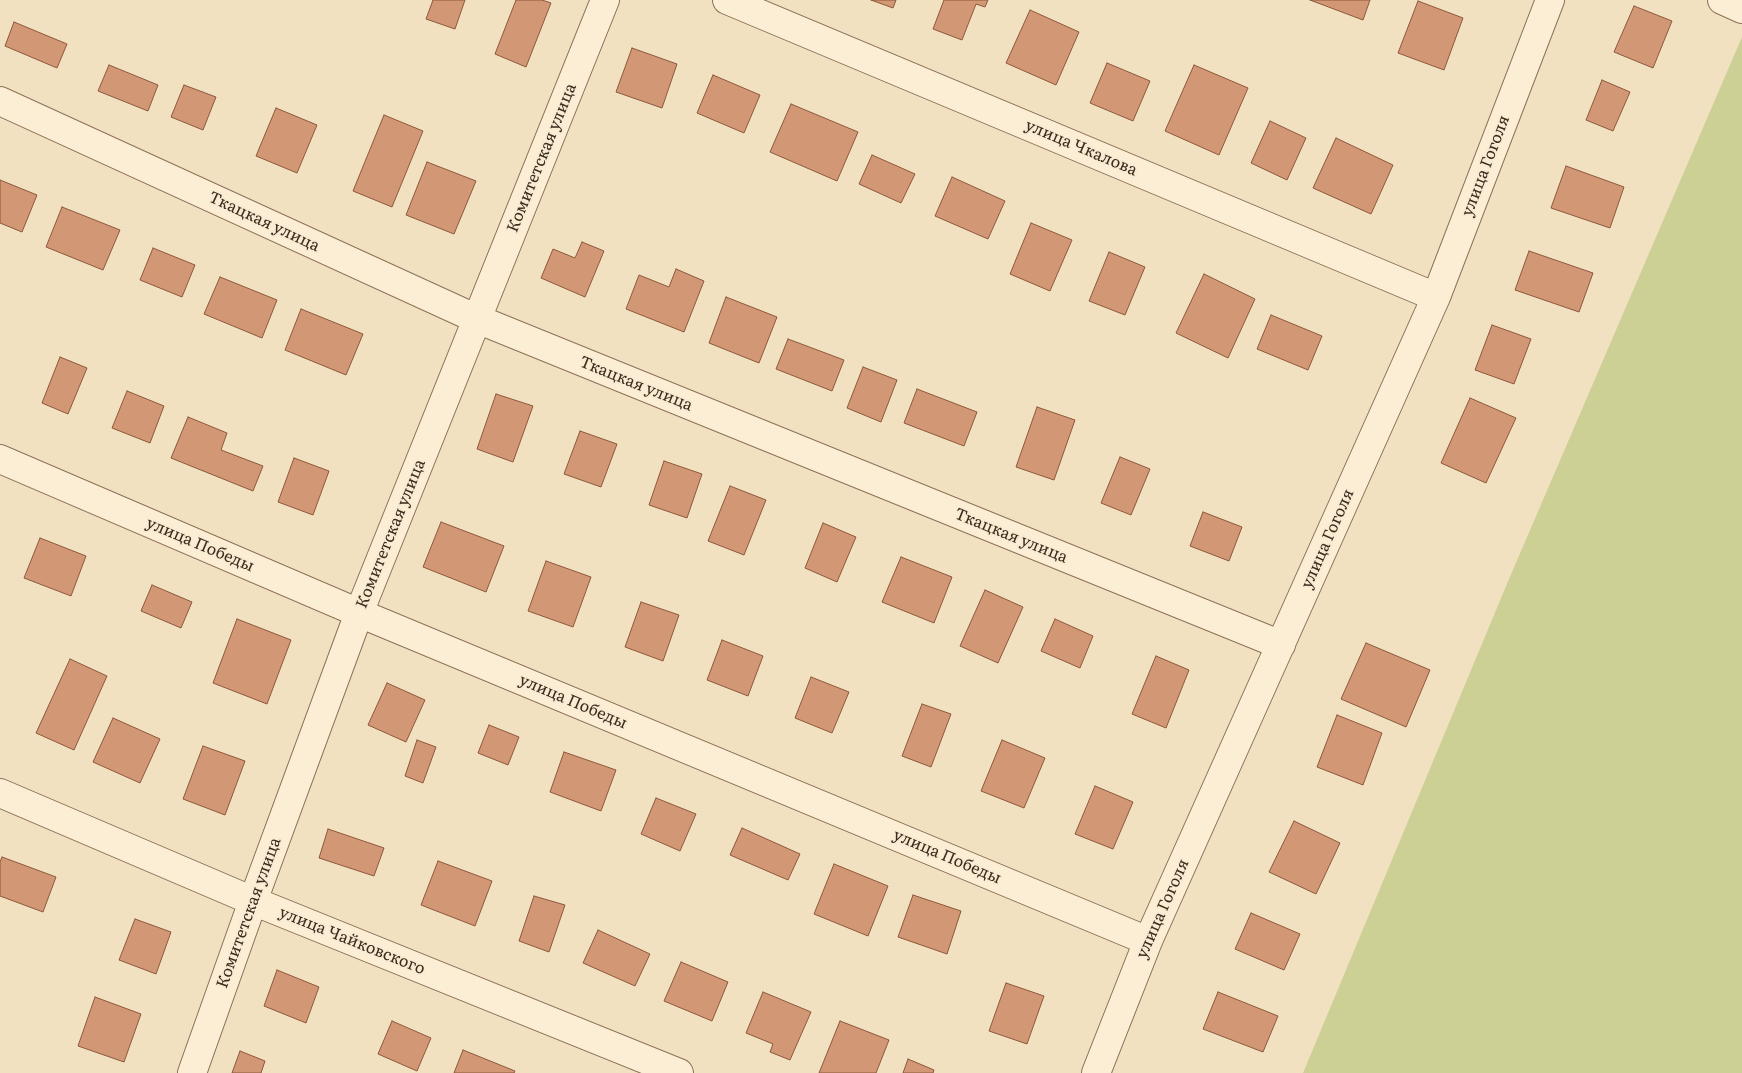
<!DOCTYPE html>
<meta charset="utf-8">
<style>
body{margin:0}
canvas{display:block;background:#f1e1c1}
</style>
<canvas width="1742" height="1073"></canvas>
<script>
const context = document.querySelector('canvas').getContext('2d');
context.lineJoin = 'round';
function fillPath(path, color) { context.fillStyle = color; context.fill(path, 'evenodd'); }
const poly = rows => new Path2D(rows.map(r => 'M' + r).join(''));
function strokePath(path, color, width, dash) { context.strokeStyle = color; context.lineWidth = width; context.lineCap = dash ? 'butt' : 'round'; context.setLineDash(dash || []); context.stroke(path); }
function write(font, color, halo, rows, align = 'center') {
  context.font = font + ' Literata,serif'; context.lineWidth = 4; context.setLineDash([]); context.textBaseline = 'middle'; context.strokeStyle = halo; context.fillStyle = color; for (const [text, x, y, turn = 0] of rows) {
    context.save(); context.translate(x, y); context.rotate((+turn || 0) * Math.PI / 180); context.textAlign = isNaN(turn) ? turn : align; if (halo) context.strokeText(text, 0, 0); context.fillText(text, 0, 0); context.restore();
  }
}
fillPath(poly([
 [1742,37,1742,1073,1303,1073,1509,579]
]), '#ccd094');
const building = poly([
 [433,0,465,0,455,29,426,19,433,0],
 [516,0,542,0,551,3,526,67,495,54,516,0],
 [871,0,896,0,893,8,871,0],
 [944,0,988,0,985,7,976,4,962,40,933,29,944,0],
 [1310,0,1370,0,1363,20,1310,0],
 [1418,1,1463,18,1444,70,1398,53,1418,1],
 [1634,6,1672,21,1653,68,1614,52,1634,6],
 [1030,10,1079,32,1056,85,1006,63,1030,10],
 [14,22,67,44,57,68,5,46,14,22],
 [632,48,677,64,662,108,616,92,632,48],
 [1107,63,1150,81,1133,121,1090,103,1107,63],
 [109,65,158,85,148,111,98,91,109,65],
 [1194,65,1248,88,1219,155,1165,131,1194,65],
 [713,75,760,95,744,133,697,113,713,75],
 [1602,80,1630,92,1613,131,1586,120,1602,80],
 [184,85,216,97,203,130,171,117,184,85],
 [791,104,858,132,837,181,770,152,791,104],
 [276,108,317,125,297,173,256,156,276,108],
 [384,115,423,131,392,207,353,191,384,115],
 [1270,121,1306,138,1287,180,1251,163,1270,121],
 [1336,138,1393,165,1371,214,1313,188,1336,138],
 [872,155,915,174,901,203,859,184,872,155],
 [427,162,476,181,454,234,406,215,427,162],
 [1566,166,1624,187,1610,228,1551,208,1566,166],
 [952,177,1005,201,988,239,935,216,952,177],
 [0,180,37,195,22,232,0,223,0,180],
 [62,207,120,230,103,270,46,247,62,207],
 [1031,223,1072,240,1050,291,1010,274,1031,223],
 [582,242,604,251,585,297,541,278,553,249,575,258,582,242],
 [153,248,195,265,182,297,140,280,153,248],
 [1529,251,1593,273,1579,312,1515,290,1529,251],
 [1109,252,1145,267,1125,315,1089,301,1109,252],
 [676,269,704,281,684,332,626,309,639,275,669,287,676,269],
 [1204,274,1255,299,1228,358,1176,333,1204,274],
 [220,277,277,300,262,338,204,314,220,277],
 [726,297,777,317,759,363,709,343,726,297],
 [301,309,363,334,346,375,285,350,301,309],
 [1271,315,1322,336,1308,370,1257,349,1271,315],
 [1492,325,1531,339,1514,384,1475,370,1492,325],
 [788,339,844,360,832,391,776,369,788,339],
 [60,357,87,368,68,414,42,403,60,357],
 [863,367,897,380,881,422,847,408,863,367],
 [917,389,977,412,964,446,904,423,917,389],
 [127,391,164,406,150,443,112,428,127,391],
 [496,394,533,406,513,462,477,449,496,394],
 [1470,398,1516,418,1486,483,1441,463,1470,398],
 [1037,407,1075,420,1054,480,1016,467,1037,407],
 [188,417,227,433,221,450,263,466,253,491,171,458,188,417],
 [580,431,617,444,601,487,564,474,580,431],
 [1120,457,1150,469,1131,515,1101,503,1120,457],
 [294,458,329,471,313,515,278,502,294,458],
 [664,461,702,474,687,518,649,505,664,461],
 [730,486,766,500,744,555,708,541,730,486],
 [1203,512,1242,527,1229,561,1190,546,1203,512],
 [441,522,504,546,486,592,423,567,441,522],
 [823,523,856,537,837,582,805,568,823,523],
 [40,538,86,556,71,596,24,578,40,538],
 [901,557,952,577,934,623,882,602,901,557],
 [546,561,591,577,573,627,528,611,546,561],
 [152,585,192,602,181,628,141,611,152,585],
 [985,590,1023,607,998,663,960,646,985,590],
 [641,602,679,615,663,661,625,647,641,602],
 [237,619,291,640,267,704,213,683,237,619],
 [1055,619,1093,636,1080,668,1041,651,1055,619],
 [722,640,763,656,748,696,707,680,722,640],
 [1366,643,1430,670,1406,727,1341,699,1366,643],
 [1156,656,1189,670,1166,728,1132,714,1156,656],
 [70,659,107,676,74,750,36,733,70,659],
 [811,677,849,692,832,733,795,718,811,677],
 [387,683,425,700,406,742,368,725,387,683],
 [922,704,951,714,931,767,902,756,922,704],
 [1337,715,1382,733,1363,785,1317,767,1337,715],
 [113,718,160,739,140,783,93,762,113,718],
 [489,725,519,737,508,765,478,753,489,725],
 [417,740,436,747,423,783,405,776,417,740],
 [1002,740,1045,758,1024,808,981,791,1002,740],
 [203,746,245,761,225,815,183,799,203,746],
 [564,752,616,770,601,811,550,792,564,752],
 [1095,786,1133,802,1113,849,1075,834,1095,786],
 [656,798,696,814,680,851,641,834,656,798],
 [1294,821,1340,843,1316,894,1269,872,1294,821],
 [742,828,800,854,788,880,730,855,742,828],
 [328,829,384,848,374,876,319,858,328,829],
 [2,857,56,877,43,912,0,896,0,862,2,857],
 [438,861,492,881,475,926,421,905,438,861],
 [834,864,888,886,868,936,814,914,834,864],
 [913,895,961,911,947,954,898,937,913,895],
 [534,896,565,905,549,952,519,941,534,896],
 [1251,913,1300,934,1284,970,1235,949,1251,913],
 [135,919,171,932,156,974,119,960,135,919],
 [598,930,650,954,635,986,583,963,598,930],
 [681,962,728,982,712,1021,664,1001,681,962],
 [277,970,319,987,306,1023,264,1006,277,970],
 [1006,983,1044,996,1027,1044,989,1031,1006,983],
 [763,992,811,1012,790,1060,770,1052,773,1044,746,1033,763,992],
 [1218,992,1278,1016,1263,1052,1203,1029,1218,992],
 [95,997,141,1014,124,1062,78,1046,95,997],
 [392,1021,431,1038,417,1071,378,1054,392,1021],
 [840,1021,889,1040,876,1073,819,1073,840,1021],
 [463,1050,515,1071,514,1073,454,1073,463,1050],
 [240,1051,265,1061,261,1073,232,1073,240,1051],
 [908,1059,934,1070,933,1073,903,1073,908,1059]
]);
fillPath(building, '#d29774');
strokePath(building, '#8d583b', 1);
const minor = poly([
 [727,0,1436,297],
 [1722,0,1742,9],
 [0,101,477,319,1281,645],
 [0,459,359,613,1148,941],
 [0,793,253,901,679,1073],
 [192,1073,253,901,359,613,605,0],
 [1096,1073,1148,941,1436,297,1550,0]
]);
strokePath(minor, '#8c7157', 30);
strokePath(minor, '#fbeed5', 28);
write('16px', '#3b2a1d', '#f8ebd2', [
 ["улица Чкалова",1081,148,23],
 ["Комитетская улица",542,158,-68],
 ["улица Гоголя",1486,166,-69],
 ["Ткацкая улица",264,222,25],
 ["Ткацкая улица",636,384,22],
 ["Комитетская улица",391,534,-68],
 ["Ткацкая улица",1011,536,22],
 ["улица Гоголя",1328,539,-66],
 ["улица Победы",200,545,23],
 ["улица Победы",573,702,23],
 ["улица Победы",947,857,23],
 ["улица Гоголя",1163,909,-66],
 ["Комитетская улица",249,913,-70],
 ["улица Чайковского",352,941,22]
]);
</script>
